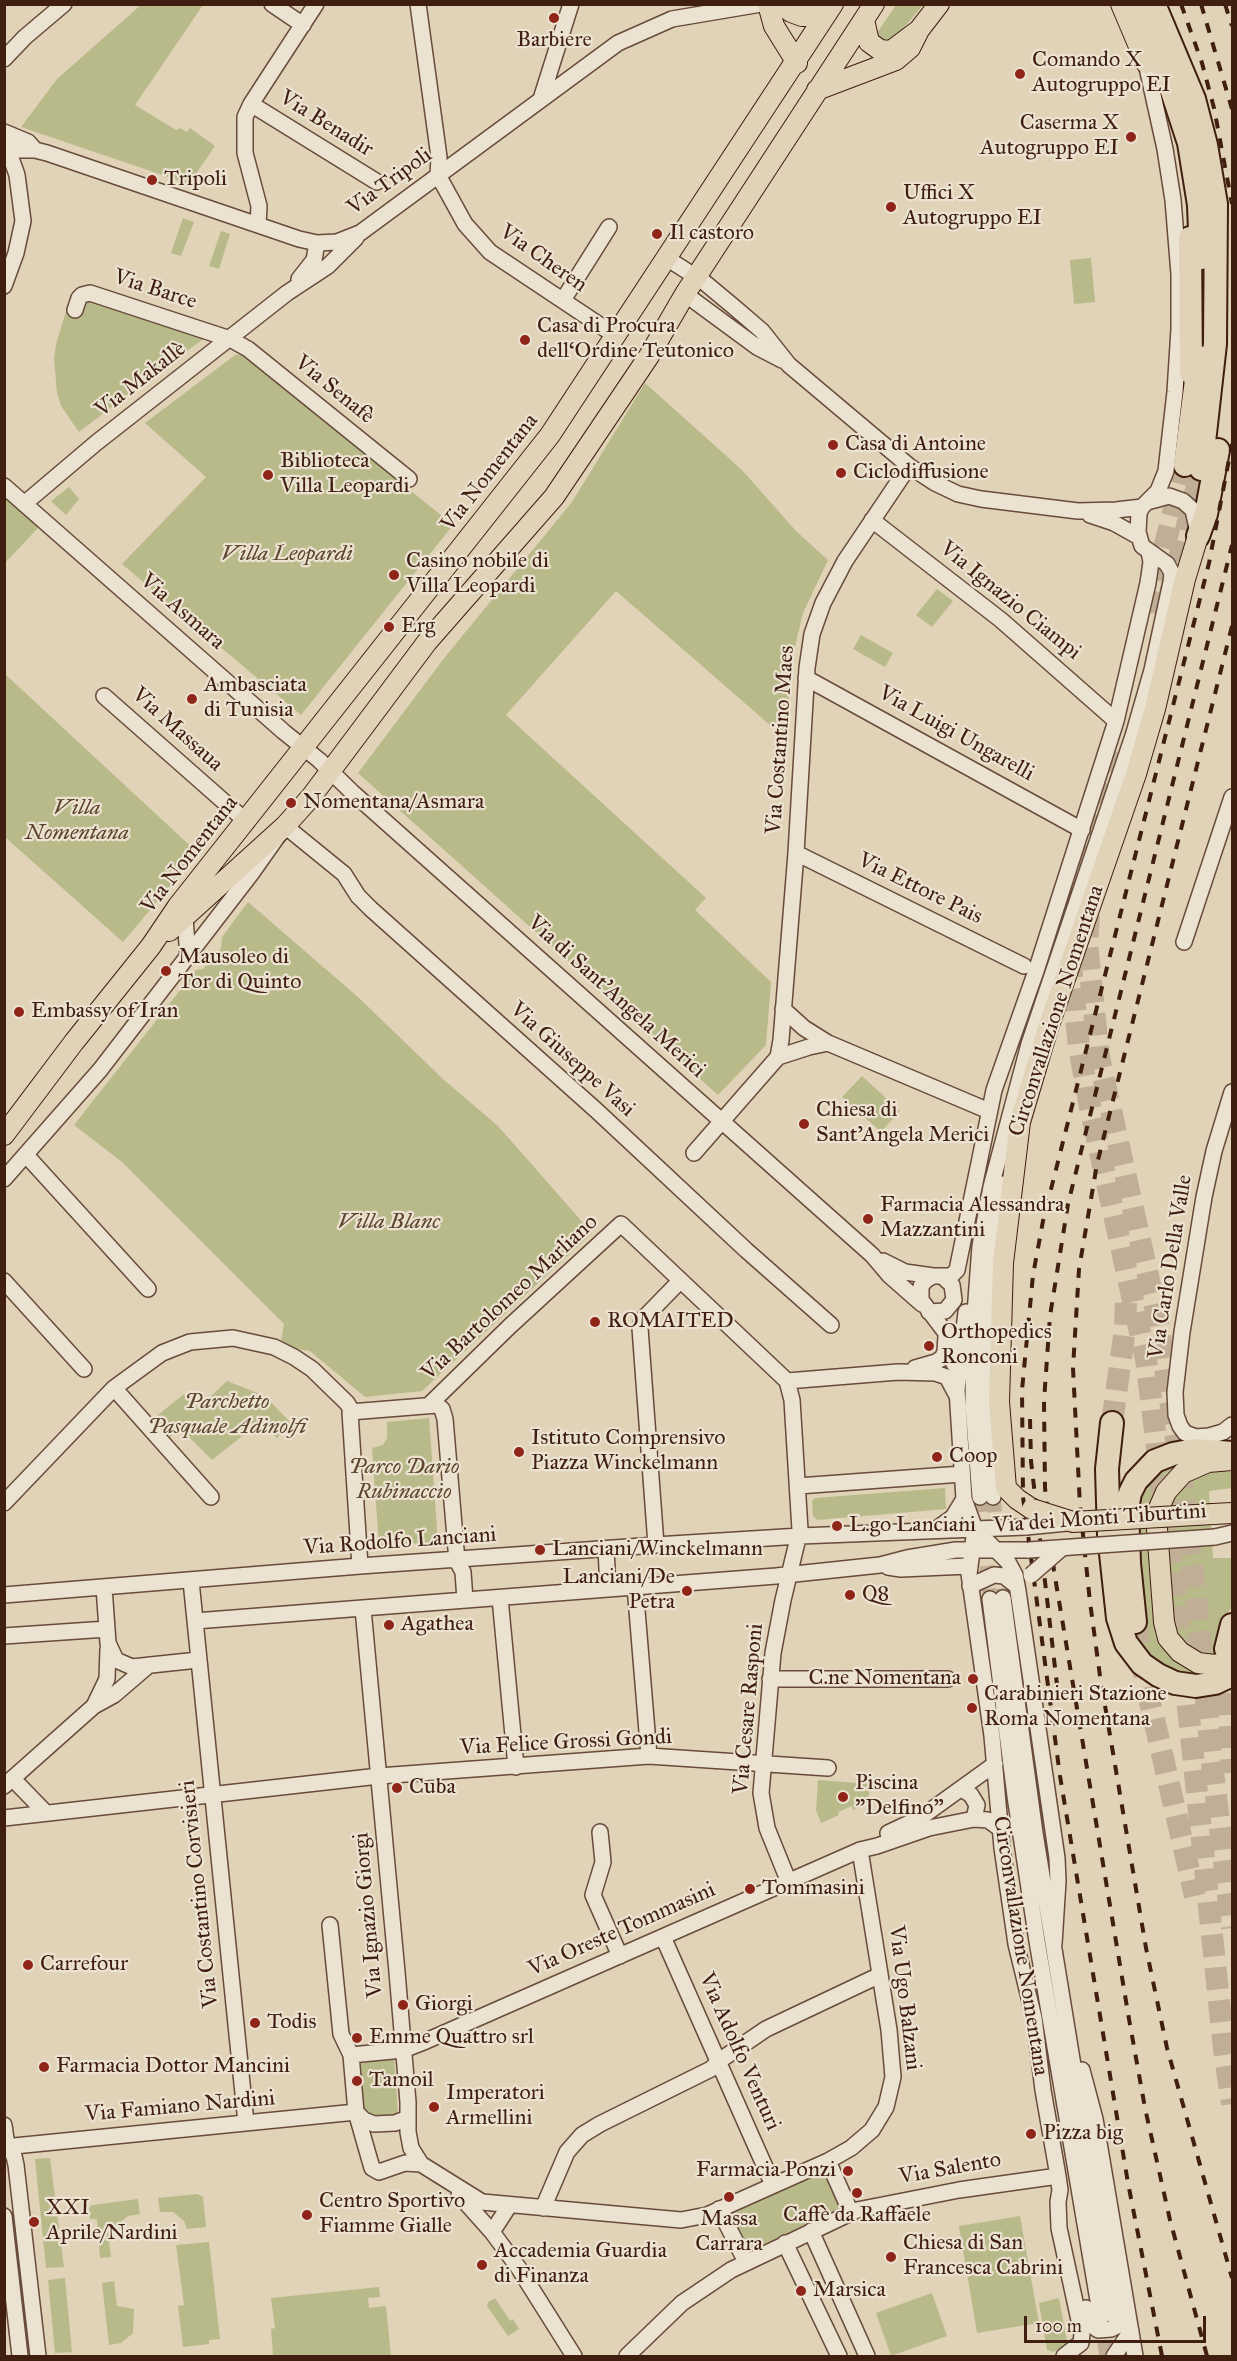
<!DOCTYPE html>
<meta charset="utf-8">
<style>
body{margin:0}
#map{position:relative;width:1237px;height:2361px;overflow:hidden;background:#e0d3b8;font-family:"IM FELL Great Primer",serif}
canvas{display:block}
.frame{position:absolute;inset:0;border:6px solid #401e10;pointer-events:none}
.scale{position:absolute;left:1024px;top:2316px;width:182px;height:27px;box-sizing:border-box;border:3px solid #401e10;border-top:0;padding-left:8px;font-size:18px;line-height:21px;white-space:nowrap;color:#401e10;-webkit-text-stroke:4px #ebe2d1;paint-order:stroke}
</style>
<div id="map">
<canvas width="1237" height="2361"></canvas>
<div class="frame"></div>
<div class="scale">100 m</div>
</div>
<script>
const context = document.querySelector('canvas').getContext('2d');
context.lineJoin = 'round';
function fillPath(path, color) { context.fillStyle = color; context.fill(path, 'evenodd'); }
const poly = rows => new Path2D(rows.map(r => 'M' + r).join(''));
function strokePath(path, color, width, dash) { context.strokeStyle = color; context.lineWidth = width; context.lineCap = dash ? 'butt' : 'round'; context.setLineDash(dash || []); context.stroke(path); }
function write(font, color, halo, rows, align = 'center') {
  context.font = font + ' "IM FELL Great Primer",serif'; context.lineWidth = 4.5; context.setLineDash([]); context.textBaseline = 'middle'; context.strokeStyle = halo; context.fillStyle = color; for (const [text, x, y, turn = 0] of rows) {
    context.save(); context.translate(x, y); context.rotate((+turn || 0) * Math.PI / 180); context.textAlign = isNaN(turn) ? turn : align; if (halo) context.strokeText(text, 0, 0); context.fillText(text, 0, 0); context.restore();
  }
}
fillPath(poly([
 [142,4,203,5,135,105,176,130,180,128,187,132,190,128,215,146,189,184,21,127,57,79],
 [896,5,923,5,888,47,875,36],
 [183,218,194,222,181,256,171,253],
 [221,231,230,234,219,269,209,266],
 [1091,258,1095,302,1074,304,1070,260],
 [87,300,93,300,205,338,159,371,79,432,61,406,57,393,54,358,56,344,68,305,80,309],
 [243,354,453,525,301,715,122,564,206,477,145,423,235,355],
 [645,383,742,470,796,531,828,560,803,613,791,663,786,739,616,591,506,715,706,898,695,910,771,982,766,1045,718,1095,358,773,445,657,572,502],
 [69,487,79,499,66,515,51,501],
 [4,494,38,528,5,563,4,563],
 [937,589,953,601,932,627,916,615],
 [861,635,893,653,885,667,853,649],
 [5,674,198,853,123,942,5,837],
 [248,902,358,997,443,1079,498,1126,592,1233,422,1391,365,1397,310,1351,291,1348,281,1340,284,1324,122,1162,74,1125,196,970,203,969,221,948,222,937],
 [862,1076,900,1111,881,1132,842,1097],
 [227,1381,265,1396,291,1423,277,1438,260,1422,212,1460,179,1427,166,1442,148,1423,184,1394,198,1408],
 [429,1418,438,1542,379,1546,372,1448,383,1445,387,1438,387,1422],
 [1189,1461,1159,1489,1150,1503,1148,1524,1156,1630,1214,1676,1175,1676,1145,1657,1128,1626,1135,1503,1139,1488,1164,1464],
 [1219,1471,1232,1472,1232,1488,1209,1491,1213,1558,1232,1558,1232,1605,1225,1619,1232,1654,1206,1658,1176,1639,1169,1621,1164,1546,1167,1507,1178,1489,1200,1474],
 [945,1488,946,1509,817,1520,813,1516,812,1501,815,1498],
 [818,1780,870,1784,868,1803,853,1810,852,1806,838,1812,839,1815,821,1823,816,1810],
 [394,2056,398,2116,375,2119,364,2112,359,2059],
 [50,2158,64,2267,46,2268,35,2159],
 [825,2169,843,2208,746,2252,728,2214],
 [197,2194,203,2197,206,2227,187,2229,184,2221,173,2212,160,2212,158,2198],
 [138,2199,140,2214,128,2216,118,2224,113,2232,114,2240,109,2242,111,2257,100,2258,97,2219,90,2219,89,2208,92,2205],
 [1020,2216,1039,2323,977,2333,959,2226],
 [209,2242,220,2339,209,2340,209,2344,183,2347,178,2306,184,2305,176,2245],
 [65,2278,72,2352,55,2353,48,2280],
 [114,2281,117,2306,134,2309,133,2333,121,2343,109,2345,102,2283],
 [379,2287,380,2297,368,2298,369,2308,386,2306,391,2356,273,2356,271,2329,275,2328,271,2298],
 [932,2293,947,2336,891,2356,876,2313],
 [495,2298,510,2321,513,2319,519,2329,508,2336,487,2306,488,2302],
 [1059,2298,1067,2342,1054,2352,1047,2350,1039,2303]
]), '#b9ba8a');
strokePath(poly([
 [980,1497,990,1599],
 [993,1497,1003,1598],
 [1101,2318,1107,2356]
]), '#c0af96', 15, [15, 8]);
strokePath(poly([
 [1170,595,1201,469],
 [1148,612,1185,465],
 [1083,868,1115,743],
 [1089,915,1087,944,1099,1057,1157,1316,1181,1472,1200,1634,1211,1755,1232,1928],
 [1070,956,1079,1047,1090,1107,1146,1359,1181,1641,1224,2049,1232,2104],
 [1112,1423,1125,1329,1126,1301],
 [1135,1622,1147,1689,1195,1896],
 [1226,1660,1232,1773]
]), '#c0af96', 22, [22, 11]);
const minor = poly([
 [272,4,303,25],
 [418,4,439,157,438,175],
 [4,59,25,37,64,4],
 [541,99,571,4],
 [251,104,377,182],
 [4,132,28,142,35,150],
 [4,147,14,150,35,150,47,153,299,239,317,243,337,242,360,233,618,43,672,19,761,4],
 [4,149,11,158,17,175,23,221,16,253,4,286],
 [438,175,465,224,490,252,616,336],
 [258,225,259,206,245,153,245,117,251,104,316,4],
 [668,259,704,282,734,307,762,331,789,365,909,466,935,483,958,494,981,499,1078,511,1116,510,1142,507],
 [299,279,314,260,317,243],
 [685,294,757,347,782,360],
 [563,300,609,227],
 [75,310,79,298,82,295,90,293,230,339,248,349,409,479],
 [4,486,284,732,319,760,352,792,872,1255,889,1275,922,1304],
 [1147,502,1169,496,1183,501,1193,510,1198,533],
 [24,504,96,443,287,293,328,266,356,238],
 [1090,515,1114,523,1139,537],
 [872,520,1001,620,1116,721],
 [806,678,1082,830],
 [104,696,247,822],
 [796,853,1024,966],
 [185,918,188,957],
 [1184,942,1232,797],
 [783,1009,804,1028,828,1043,989,1111],
 [778,1057,809,1047,828,1043],
 [1232,1092,1214,1151,1204,1197,1182,1332,1175,1392,1176,1415,1180,1426,1185,1433,1196,1437,1209,1436,1223,1432,1232,1425],
 [694,1153,778,1057,781,1040,796,853,807,668,812,634,823,603,845,561,909,466],
 [26,1155,148,1289],
 [4,1179,100,1070,251,874,285,826,344,874,358,896,371,909,597,1111,746,1250,831,1325],
 [883,1261,905,1272,933,1276,951,1276,957,1270,994,1090,1036,971,1116,721,1148,583,1151,562,1149,552],
 [933,1276,926,1280,921,1286,921,1300,949,1337,954,1364],
 [4,1281,84,1369],
 [929,1312,945,1311,954,1300,952,1285,942,1276],
 [966,1312,957,1390,964,1499,975,1529,1008,1562,1015,1575,1018,1591,1057,1858,1058,1881,1054,1944],
 [915,1368,936,1362,942,1358,945,1352,946,1336],
 [787,1381,898,1372,935,1373,947,1377,956,1394],
 [114,1388,211,1497],
 [429,1405,510,1326,621,1224,787,1381,792,1400,800,1530,783,1600,773,1653,761,1793,767,1828,788,1880],
 [798,1486,962,1474],
 [980,1497,973,1405,974,1327,980,1246,991,1187,1029,1044,1133,736,1152,670,1171,582,1172,573,1167,564,1142,546,1138,532,1139,513,1142,507,1158,491,1166,471,1175,392,1179,329,1179,274,1173,200,1165,149,1146,63],
 [993,1497,986,1410,986,1334,993,1248,1004,1184],
 [4,1503,114,1388,162,1353,190,1342,233,1338,274,1347,294,1357,312,1369,347,1403,352,1411],
 [975,1529,969,1574,992,1736,1002,1848,1016,1944,1034,2018,1043,2090,1058,2176,1060,2190,1058,2202,1059,2228,1082,2334,1081,2343,1064,2356],
 [935,1530,953,1517,964,1499],
 [1215,1537,1232,1533],
 [656,1545,640,1328,642,1320,680,1281],
 [606,1549,608,1588],
 [360,1566,350,1412,437,1405,442,1409,445,1419,457,1561,463,1572,465,1600],
 [888,1567,901,1569,968,1566],
 [191,1581,246,2123],
 [635,1586,649,1756],
 [970,1586,994,1575,1004,1576,1017,1586],
 [104,1587,108,1643,116,1660,132,1667,198,1660],
 [4,1595,360,1566,656,1545,800,1536,1026,1527],
 [500,1598,516,1767],
 [1003,1598,1035,1833,1114,2316],
 [990,1599,1015,1796,1037,1941,1101,2318],
 [363,1609,397,1972,408,2102,408,2132,411,2148,421,2164,482,2202,681,2220,707,2215,828,2161,851,2213],
 [195,1621,776,1576,880,1565,907,1558,956,1550,1029,1550],
 [4,1636,107,1629],
 [770,1679,948,1679],
 [94,1706,107,1679,108,1649],
 [13,1779,46,1813],
 [4,1786,94,1706,114,1695,149,1665],
 [962,1789,971,1795,977,1805,974,1819],
 [4,1818,379,1776,649,1756,828,1768],
 [600,1832,603,1862,593,1895,620,1956],
 [888,1833,920,1818,995,1764],
 [330,1925,341,2034,351,2055],
 [663,1937,773,2185],
 [1082,2070,1095,2119,1135,2356],
 [356,2112,364,2120,374,2124,395,2123,408,2118],
 [4,2125,7,2146,14,2156,16,2165,38,2356],
 [4,2147,356,2112],
 [828,2161,851,2148,872,2130,886,2107,893,2077,889,2030,860,1850],
 [421,2164,405,2163,379,2172,372,2168,356,2112,351,2055,403,2050,426,2041,860,1850,877,1846,929,1828,974,1819,988,1820,999,1828],
 [459,2195,492,2232],
 [509,2206,492,2232,518,2267,574,2356],
 [543,2208,567,2152,582,2135,600,2124,711,2069,719,2061,766,2029,880,1975],
 [719,2209,746,2262],
 [4,2216,20,2356],
 [811,2231,867,2356],
 [785,2243,839,2356],
 [1086,2308,1091,2325,1098,2330,1111,2329,1129,2320],
 [627,2356,682,2303,731,2270,857,2210,959,2190,1058,2176],
 [1114,2356,1131,2331]
]);
const major = poly([
 [768,4,774,26,797,63],
 [782,4,791,12,802,16,813,16,827,11],
 [1121,4,1146,63],
 [864,20,869,42,880,50,891,51,919,30,939,4],
 [817,90,896,60,910,48,919,30],
 [169,931,285,826,311,797,427,642,554,497,649,356,685,294,874,4],
 [4,1135,74,1042,151,946,178,906,550,435,833,4],
 [1232,1460,1208,1462,1183,1473,1166,1492,1156,1515,1164,1622,1168,1638,1180,1652,1198,1663,1215,1665,1232,1661],
 [1032,1509,1017,1499,1006,1488,999,1402,1003,1263,1020,1122,1048,1028,1136,774,1155,709,1185,579,1198,536],
 [1213,1514,1232,1513]
]);
const highway = poly([
 [1138,4,1170,85,1189,143,1199,205,1201,258],
 [1154,4,1194,99,1206,145,1216,204,1215,344,1201,469],
 [1190,238,1191,373],
 [1185,465,1199,357],
 [1198,536,1206,514,1218,450],
 [1112,1423,1107,1469,1109,1535,1118,1618,1126,1643,1142,1664,1158,1675,1175,1683,1196,1686,1215,1683,1232,1675],
 [1135,1622,1129,1563,1127,1509,1130,1493,1136,1481,1155,1461,1173,1454,1194,1450,1232,1453],
 [1226,1649,1232,1625]
]);
strokePath(minor, '#684b3a', 18);
strokePath(major, '#401e10', 22);
strokePath(highway, '#401e10', 26);
strokePath(minor, '#ebe2d1', 15);
strokePath(major, '#e0d3b8', 20);
strokePath(highway, '#e0d3b8', 22);
strokePath(poly([
 [1181,4,1202,63,1214,108,1232,204],
 [1201,4,1232,109],
 [1225,4,1232,26],
 [1232,626,1097,1164,1079,1269,1073,1368,1080,1506,1090,1602,1100,1676,1146,1948,1167,2048,1232,2278],
 [1030,1419,1031,1461,1059,1702],
 [1162,2356,1128,2183,1060,1776,1023,1497,1022,1390,1033,1275,1043,1221,1209,563,1232,444],
 [1207,2356,1170,2220,1145,2108,1129,2019,1054,1571,1045,1488,1044,1401,1050,1316,1068,1204,1232,545]
]), '#401e10', 4, [10, 10]);
const minorBridge = poly([
 [1026,1527,1067,1523],
 [1029,1550,1215,1537],
 [1031,1575,1062,1548]
]);
const majorBridge = poly([
 [1032,1509,1073,1522,1213,1514]
]);
strokePath(minorBridge, '#684b3a', 18, []);
strokePath(majorBridge, '#401e10', 22, []);
strokePath(minorBridge, '#ebe2d1', 15);
strokePath(majorBridge, '#e0d3b8', 20);
for (const [x, y, r, color] of [
 [554,18,6,"#8f2418"],
 [1020,74,6,"#8f2418"],
 [1131,137,6,"#8f2418"],
 [152,180,6,"#8f2418"],
 [891,207,6,"#8f2418"],
 [657,234,6,"#8f2418"],
 [525,340,6,"#8f2418"],
 [833,445,6,"#8f2418"],
 [841,473,6,"#8f2418"],
 [268,475,6,"#8f2418"],
 [394,575,6,"#8f2418"],
 [389,627,6,"#8f2418"],
 [192,699,6,"#8f2418"],
 [291,803,6,"#8f2418"],
 [166,971,6,"#8f2418"],
 [19,1012,6,"#8f2418"],
 [804,1124,6,"#8f2418"],
 [868,1219,6,"#8f2418"],
 [595,1322,6,"#8f2418"],
 [929,1346,6,"#8f2418"],
 [519,1452,6,"#8f2418"],
 [937,1457,6,"#8f2418"],
 [837,1526,6,"#8f2418"],
 [540,1550,6,"#8f2418"],
 [687,1591,6,"#8f2418"],
 [850,1595,6,"#8f2418"],
 [389,1625,6,"#8f2418"],
 [973,1679,6,"#8f2418"],
 [972,1708,6,"#8f2418"],
 [397,1788,6,"#8f2418"],
 [843,1797,6,"#8f2418"],
 [750,1889,6,"#8f2418"],
 [28,1965,6,"#8f2418"],
 [403,2005,6,"#8f2418"],
 [255,2023,6,"#8f2418"],
 [357,2038,6,"#8f2418"],
 [44,2067,6,"#8f2418"],
 [357,2081,6,"#8f2418"],
 [434,2107,6,"#8f2418"],
 [1031,2134,6,"#8f2418"],
 [848,2171,6,"#8f2418"],
 [857,2193,6,"#8f2418"],
 [729,2197,6,"#8f2418"],
 [307,2215,6,"#8f2418"],
 [34,2222,6,"#8f2418"],
 [891,2257,6,"#8f2418"],
 [482,2265,6,"#8f2418"],
 [801,2291,6,"#8f2418"]
]) { const dot = new Path2D(); dot.arc(x, y, r, 0, 2 * Math.PI); context.fillStyle = color; context.fill(dot); strokePath(dot, '#ebe2d1', 2); }
write('22px', '#401e10', '#ebe2d1', [
 ["Barbiere",554,41,"center"],
 ["Comando X",1032,61],
 ["Autogruppo EI",1032,86],
 ["Caserma X",1119,124,"right"],
 ["Autogruppo EI",1119,149,"right"],
 ["Tripoli",164,180],
 ["Uffici X",903,194],
 ["Autogruppo EI",903,219],
 ["Il castoro",669,234],
 ["Casa di Procura",537,327],
 ["dell‘Ordine Teutonico",537,352],
 ["Casa di Antoine",845,445],
 ["Biblioteca",280,462],
 ["Villa Leopardi",280,487],
 ["Ciclodiffusione",853,473],
 ["Casino nobile di",406,562],
 ["Villa Leopardi",406,587],
 ["Erg",401,627],
 ["Ambasciata",204,686],
 ["di Tunisia",204,711],
 ["Nomentana/Asmara",303,803],
 ["Mausoleo di",178,958],
 ["Tor di Quinto",178,983],
 ["Embassy of Iran",31,1012],
 ["Chiesa di",816,1111],
 ["Sant'Angela Merici",816,1136],
 ["Farmacia Alessandra",880,1206],
 ["Mazzantini",880,1231],
 ["ROMAITED",607,1322],
 ["Orthopedics",941,1333],
 ["Ronconi",941,1358],
 ["Istituto Comprensivo",531,1439],
 ["Piazza Winckelmann",531,1464],
 ["Coop",949,1457],
 ["L.go Lanciani",849,1526],
 ["Lanciani/Winckelmann",552,1550],
 ["Lanciani/De",675,1578,"right"],
 ["Petra",675,1603,"right"],
 ["Q8",862,1595],
 ["Agathea",401,1625],
 ["C.ne Nomentana",961,1679,"right"],
 ["Carabinieri Stazione",984,1695],
 ["Roma Nomentana",984,1720],
 ["Piscina",855,1784],
 ["\"Delfino\"",855,1809],
 ["Cuba",409,1788],
 ["Tommasini",762,1889],
 ["Carrefour",40,1965],
 ["Giorgi",415,2005],
 ["Todis",267,2023],
 ["Emme Quattro srl",369,2038],
 ["Farmacia Dottor Mancini",56,2067],
 ["Tamoil",369,2081],
 ["Imperatori",446,2094],
 ["Armellini",446,2119],
 ["Pizza big",1043,2134],
 ["Farmacia Ponzi",836,2171,"right"],
 ["Centro Sportivo",319,2202],
 ["Fiamme Gialle",319,2227],
 ["XXI",46,2209],
 ["Aprile/Nardini",46,2234],
 ["Caffè da Raffaele",857,2216,"center"],
 ["Massa",729,2220,"center"],
 ["Carrara",729,2245,"center"],
 ["Chiesa di San",903,2244],
 ["Francesca Cabrini",903,2269],
 ["Accademia Guardia",494,2252],
 ["di Finanza",494,2277],
 ["Marsica",813,2291]
], 'left');
write('22px', '#401e10', '#ebe2d1', [
 ["Via Benadir",326,124,32],
 ["Via Tripoli",390,182,-36],
 ["Via Cheren",543,259,35],
 ["Via Barce",155,290,18],
 ["Via Makallè",141,380,-38],
 ["Via Senafè",334,390,39],
 ["Via Nomentana",490,473,-52],
 ["Via Ignazio Ciampi",1010,601,39],
 ["Via Asmara",182,612,41],
 ["Via Massaua",177,730,42],
 ["Via Luigi Ungarelli",956,734,29],
 ["Via Costantino Maes",781,740,-86],
 ["Via Nomentana",190,855,-52],
 ["Via Ettore Pais",920,889,26],
 ["Via di Sant'Angela Merici",616,997,42],
 ["Circonvallazione Nomentana",1057,1011,-72],
 ["Via Giuseppe Vasi",572,1060,42],
 ["Via Carlo Della Valle",1171,1267,-81],
 ["Via Bartolomeo Marliano",510,1298,-43],
 ["Via dei Monti Tiburtini",1100,1519,-4],
 ["Via Rodolfo Lanciani",400,1542,-4],
 ["Via Cesare Rasponi",749,1709,-85],
 ["Via Felice Grossi Gondi",566,1743,-3],
 ["Via Costantino Corvisieri",200,1894,-96],
 ["Via Ignazio Giorgi",369,1915,-95],
 ["Via Oreste Tommasini",622,1930,-24],
 ["Circonvallazione Nomentana",1020,1946,81],
 ["Via Ugo Balzani",904,1998,83],
 ["Via Adolfo Venturi",739,2052,66],
 ["Via Famiano Nardini",180,2107,-5],
 ["Via Salento",950,2169,-10]
]);
write('italic 22px', '#5e452e', '#ebe2d1', [
 ["Villa Leopardi",287,555],
 ["Villa",77,809],
 ["Nomentana",77,834],
 ["Villa Blanc",389,1223],
 ["Parchetto",227,1403],
 ["Pasquale Adinolfi",227,1428],
 ["Parco Dario",404,1468],
 ["Rubinaccio",404,1493]
]);
</script>
